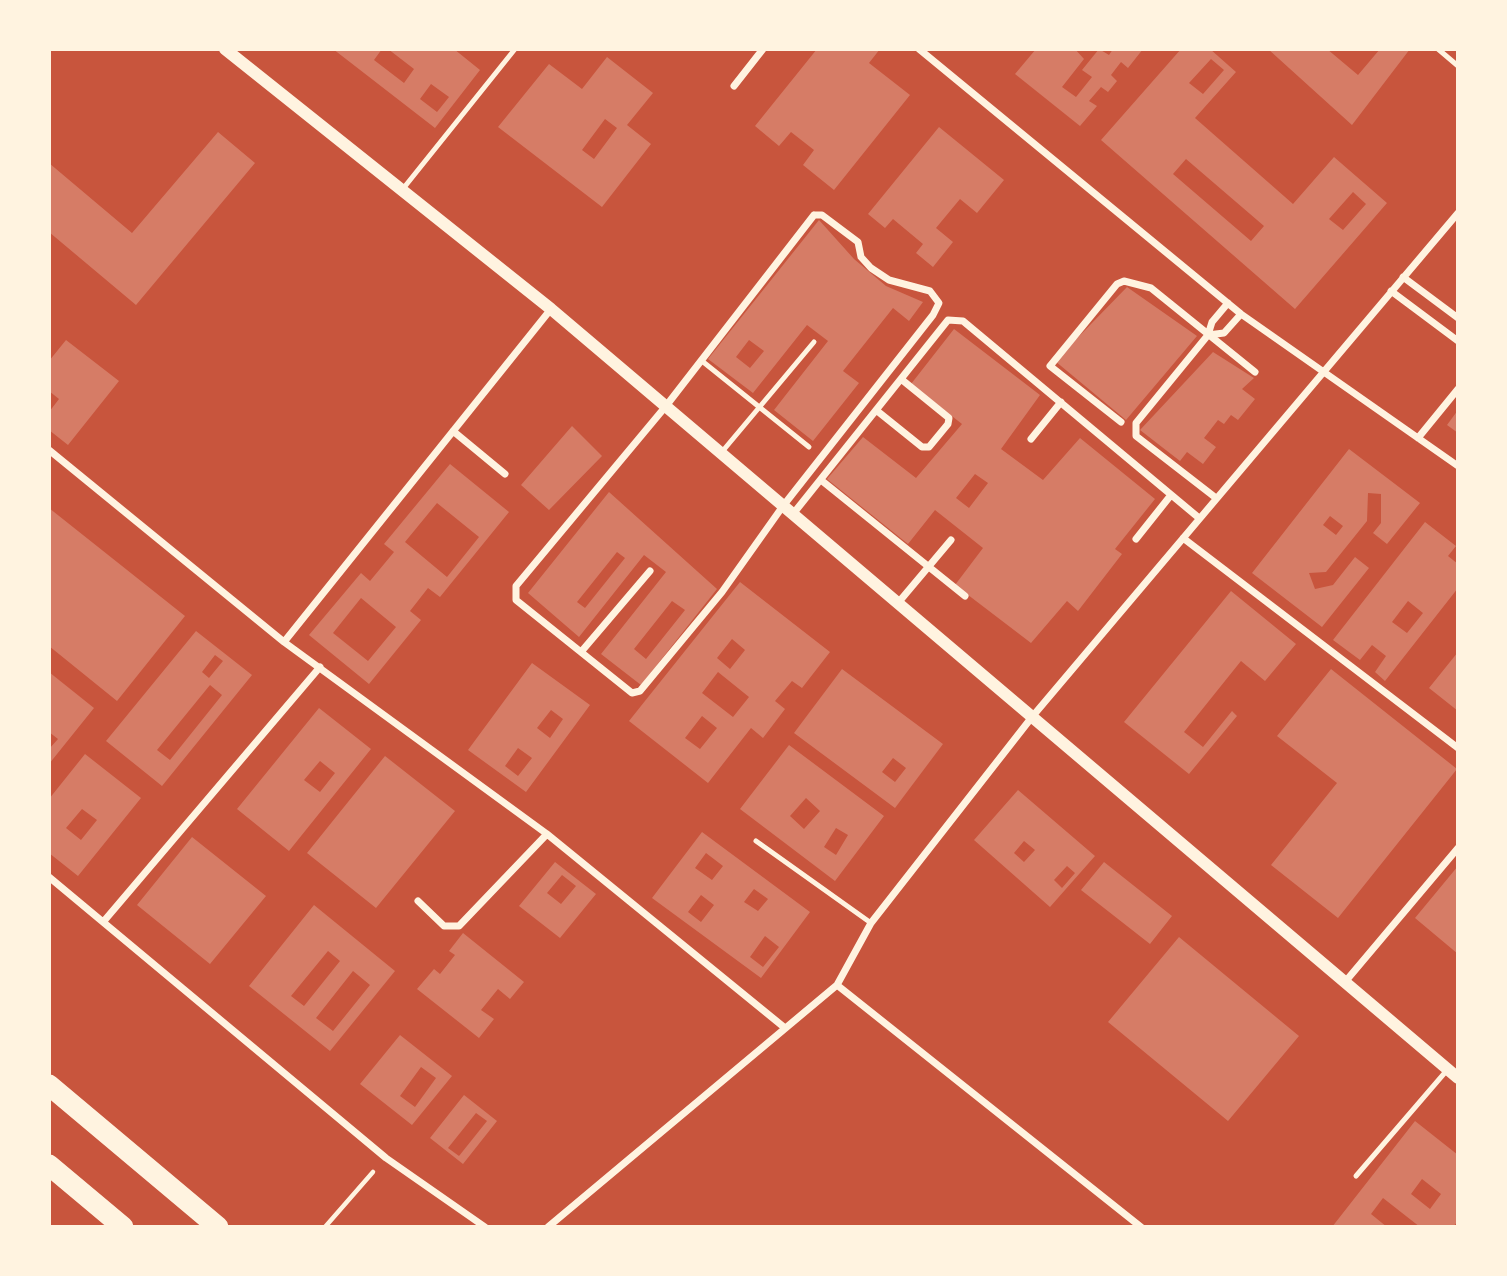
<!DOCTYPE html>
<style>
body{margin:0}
#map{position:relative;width:1507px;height:1276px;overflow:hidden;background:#c8553d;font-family:Raleway,sans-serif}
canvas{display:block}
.frame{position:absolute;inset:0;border:51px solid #fff3e0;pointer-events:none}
</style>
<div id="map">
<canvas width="1507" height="1276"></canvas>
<div class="frame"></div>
</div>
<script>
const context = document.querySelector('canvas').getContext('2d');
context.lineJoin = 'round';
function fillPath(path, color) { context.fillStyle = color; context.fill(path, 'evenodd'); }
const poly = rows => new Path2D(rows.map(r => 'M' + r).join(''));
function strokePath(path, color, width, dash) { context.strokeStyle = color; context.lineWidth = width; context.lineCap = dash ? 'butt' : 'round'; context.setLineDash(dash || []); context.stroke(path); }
fillPath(poly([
 [333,49,382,49,374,60,404,83,414,69,388,49,454,49,480,70,435,128],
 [431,84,449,97,437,112,420,99],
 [817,49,880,49,869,63,910,95,834,190,803,165,814,150,791,132,779,146,755,126],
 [1036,49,1075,49,1084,59,1062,87,1076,97,1092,77,1082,70,1099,49,1109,55,1113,49,1143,49,1128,68,1121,62,1111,75,1117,81,1108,92,1101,87,1089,101,1097,106,1080,126,1015,74],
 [1181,49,1210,49,1236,72,1195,118,1293,204,1334,157,1387,203,1295,309,1101,140],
 [1211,59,1224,70,1203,94,1189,83],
 [1186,159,1264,226,1251,241,1173,174],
 [1353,192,1366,204,1343,230,1329,219],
 [1268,49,1327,49,1358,75,1380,49,1410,49,1352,125],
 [607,57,653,93,627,125,651,144,602,207,498,127,549,64,582,89],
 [605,119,617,128,594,159,582,150],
 [939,127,1004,180,977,213,960,199,936,228,953,242,933,267,916,253,923,244,893,219,885,228,868,214],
 [218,132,255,163,136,305,49,232,49,163,132,233],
 [819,220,854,259,886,286,923,302,909,321,893,308,843,371,859,383,813,441,774,410,828,341,807,325,753,393,708,359],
 [749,340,764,351,750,368,736,357],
 [1127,287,1197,336,1126,420,1055,361],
 [954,329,1040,395,1001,449,1043,480,1080,438,1155,499,1115,549,1122,554,1078,611,1067,601,1031,643,955,585,983,548,935,510,908,544,827,479,863,437,916,478,962,424,911,384],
 [975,474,988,483,969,508,956,498],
 [66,340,119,381,68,445,49,430,49,412,59,399,49,391,49,361],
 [1213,352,1254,378,1242,389,1255,399,1238,420,1231,415,1224,424,1218,420,1204,438,1216,447,1203,464,1187,452,1180,461,1140,430],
 [1458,410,1458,433,1447,425],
 [572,426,602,456,549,510,521,485],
 [1349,449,1420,503,1387,544,1373,533,1381,523,1381,494,1368,493,1367,521,1326,572,1309,573,1315,589,1333,585,1355,557,1369,568,1322,627,1252,573],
 [1330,516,1343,526,1336,535,1323,525],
 [450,464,509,512,440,597,428,588,410,611,421,620,369,684,309,635,361,573,370,581,394,552,384,544],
 [437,503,479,537,447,577,405,542],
 [361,598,396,627,368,661,333,633],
 [609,492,717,589,641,685,601,654,666,572,644,555,579,637,528,593],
 [617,552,625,558,585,608,577,602],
 [672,601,685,610,646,659,634,649],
 [49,508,185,616,117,701,49,646],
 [1425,522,1456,546,1448,556,1458,564,1458,588,1385,681,1375,672,1386,656,1372,645,1360,660,1333,640],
 [1408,601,1423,613,1407,633,1392,622],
 [740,582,830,652,802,688,792,681,775,701,785,709,763,738,751,728,708,783,629,721],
 [732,639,745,650,730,669,717,658],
 [718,672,749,697,733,717,702,693],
 [702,716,717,728,700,749,685,738],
 [1231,591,1296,644,1265,681,1241,661,1184,732,1203,747,1232,711,1237,716,1189,774,1124,722],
 [196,631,252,675,162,786,106,741],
 [215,655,223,661,209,678,202,672],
 [210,685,222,695,170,760,157,750],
 [1458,652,1458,711,1429,688],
 [532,663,590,705,526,792,468,750],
 [551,710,563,719,550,738,537,728],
 [518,748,532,758,518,776,505,766],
 [842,669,943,744,895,808,794,733],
 [893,758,906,768,895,782,882,772],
 [1331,669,1457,769,1338,918,1271,865,1337,783,1277,736],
 [49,672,94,708,49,764,49,749,58,739,49,732],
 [319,708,371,749,289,851,237,809],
 [320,761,335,773,320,792,304,780],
 [789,745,884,816,835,881,740,809],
 [806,798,820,811,804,829,790,816],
 [836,828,848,835,836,855,824,847],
 [85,754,141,798,78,876,49,853,49,799],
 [82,809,97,820,81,840,66,828],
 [385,756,455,811,376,908,307,853],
 [1018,790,1095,856,1050,907,974,840],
 [1024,841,1035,850,1024,862,1014,853],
 [1067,866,1075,873,1062,888,1054,880],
 [702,832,810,912,761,978,652,898],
 [706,853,723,866,712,880,695,868],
 [754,889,768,899,758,911,744,902],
 [701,895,714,905,701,922,688,912],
 [765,936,779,947,763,967,750,957],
 [192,837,266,896,210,964,137,905],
 [555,862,596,894,560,938,519,906],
 [562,875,576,886,561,904,547,893],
 [1104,862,1172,916,1150,944,1081,890],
 [1458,866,1458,954,1415,918],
 [314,905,395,971,330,1051,249,986],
 [328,951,340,961,304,1006,291,996],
 [353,971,370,985,333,1031,316,1018],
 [463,933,524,982,510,999,498,989,481,1010,494,1019,479,1038,417,989,434,969,440,974,455,955,449,951],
 [1179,937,1299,1036,1228,1121,1108,1022],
 [400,1035,452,1076,412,1125,360,1084],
 [421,1067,436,1078,415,1107,400,1096],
 [464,1095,497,1121,463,1164,430,1138],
 [476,1113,487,1121,459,1156,448,1148],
 [1415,1121,1458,1155,1458,1221,1453,1227,1420,1227,1383,1198,1371,1214,1387,1227,1332,1227],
 [1422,1179,1441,1194,1430,1209,1411,1194]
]), '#d67c66');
strokePath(poly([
 [325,1227,373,1172]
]), '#fff3e0', 4.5);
strokePath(poly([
 [1438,49,1458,66],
 [402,190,515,49],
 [702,361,809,447],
 [721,453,814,342],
 [756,841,871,923],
 [1356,1176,1448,1069]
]), '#fff3e0', 5);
strokePath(poly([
 [919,49,1241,314,1458,466],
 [734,86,763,49],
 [814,215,822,215,858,242,861,257,871,268,889,280,930,291,939,303,933,315,783,506,722,592,640,691,632,693,516,600,516,586,666,406,814,215],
 [1403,277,1458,318],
 [1391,291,1458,341],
 [1208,335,1212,322,1228,303],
 [876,410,922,447,929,447,948,424,949,418,901,379],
 [1121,422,1050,366,1117,284,1124,281,1151,288,1255,372],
 [453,431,505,474],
 [1418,438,1458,389],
 [1031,439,1061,402],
 [49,450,284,642,547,834,785,1028],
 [821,480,965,596],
 [1216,498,1136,436,1136,423,1208,335,1224,333,1241,314],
 [793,514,948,320,963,321,1199,518],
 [1183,538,1458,748],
 [1136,539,1171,495],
 [898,603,951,540],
 [284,642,551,309],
 [581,652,650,571],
 [49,877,386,1158,485,1227],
 [418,901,444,926,459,926,547,834],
 [104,921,320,667],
 [1345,982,1458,848],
 [837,985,1141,1227],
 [548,1227,837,985,871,923,1032,717,1458,213]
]), '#fff3e0', 7);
strokePath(poly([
 [225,49,551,309,1458,1078]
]), '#fff3e0', 12);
strokePath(poly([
 [49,1085,218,1227],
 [49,1165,123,1227]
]), '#fff3e0', 21);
</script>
